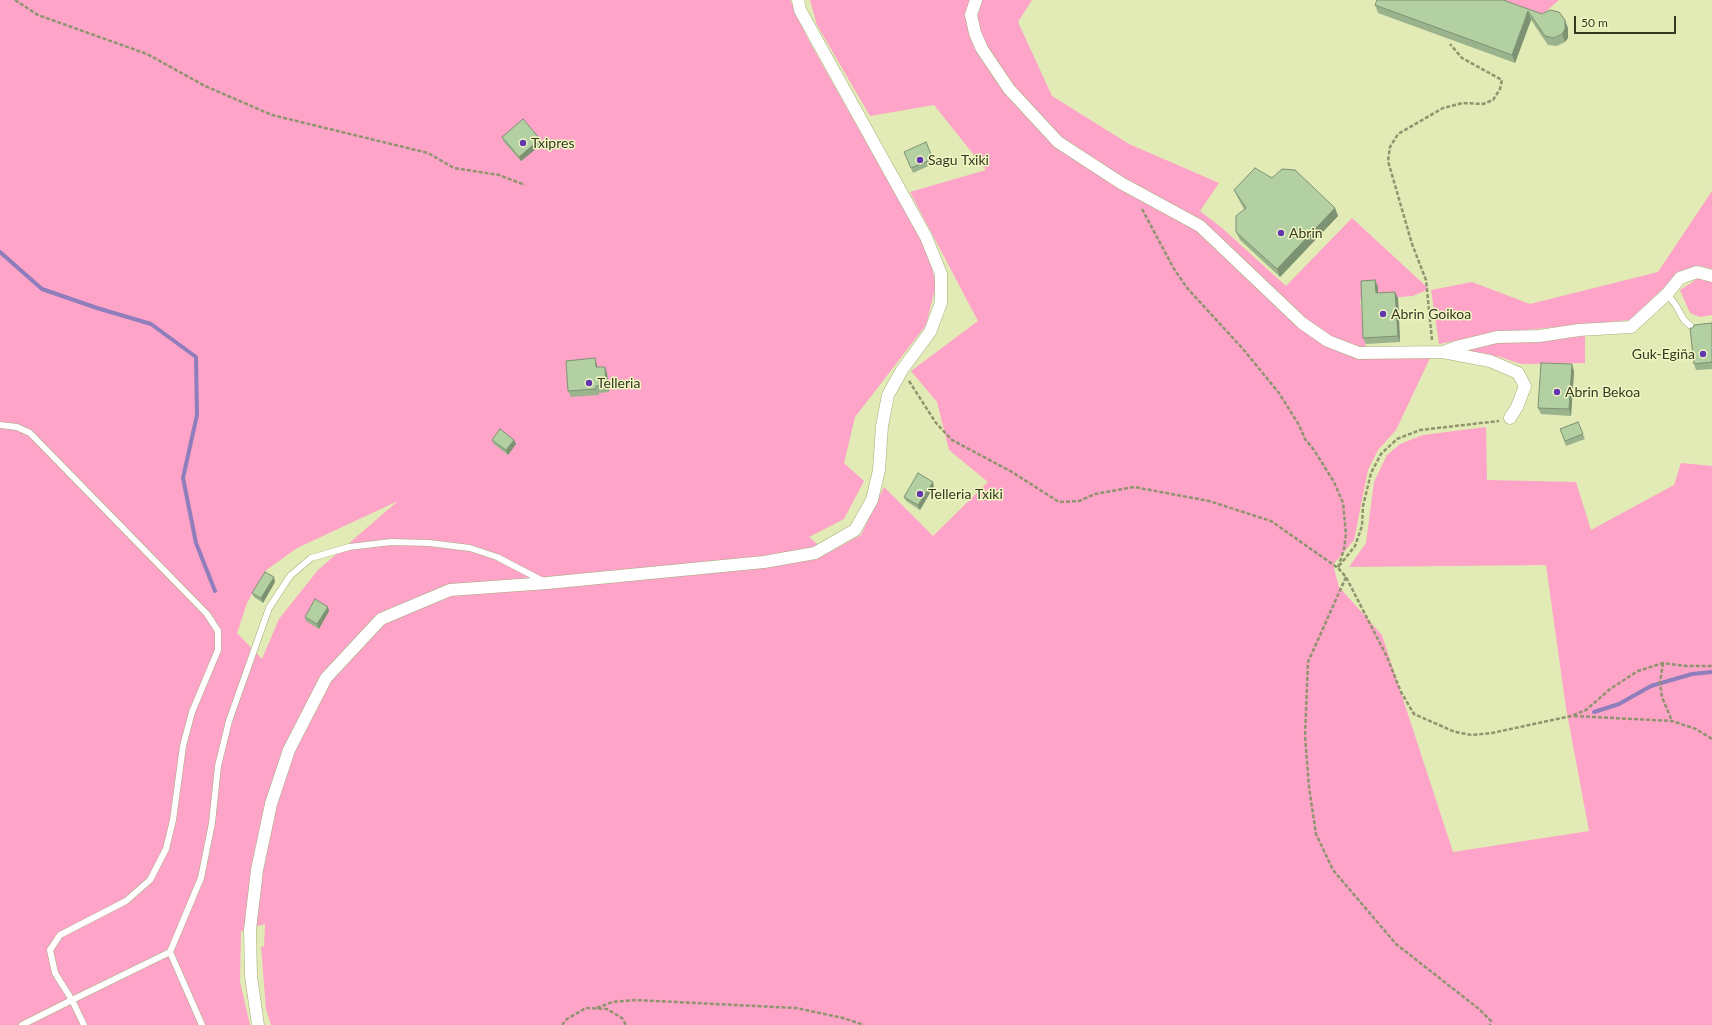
<!DOCTYPE html>
<meta charset="utf-8">
<style>
body{margin:0}
#map{position:relative;width:1712px;height:1025px;overflow:hidden;background:#e2eab5;font-family:Lato,sans-serif}
canvas{display:block}
.scale{position:absolute;left:1574px;top:16px;width:102px;height:18px;box-sizing:border-box;border:2px solid #353723;border-top:0;padding-left:5px;font-size:12px;line-height:14px;white-space:nowrap;color:#353723;-webkit-text-stroke:3px #f0f7c2;paint-order:stroke}
</style>
<div id="map">
<canvas width="1712" height="1025"></canvas>
<div class="scale">50 m</div>
</div>
<script>
const context = document.querySelector('canvas').getContext('2d');
context.lineJoin = 'round';
function fillPath(path, color) { context.fillStyle = color; context.fill(path, 'evenodd'); }
const poly = rows => new Path2D(rows.map(r => 'M' + r).join(''));
function strokePath(path, color, width, dash) { context.strokeStyle = color; context.lineWidth = width; context.lineCap = dash ? 'butt' : 'round'; context.setLineDash(dash || []); context.stroke(path); }
function write(font, color, halo, rows, align = 'center') {
  context.font = font + ' Lato,sans-serif'; context.lineWidth = 3; context.setLineDash([]); context.textBaseline = 'middle'; context.strokeStyle = halo; context.fillStyle = color; for (const [text, x, y, turn = 0] of rows) {
    context.save(); context.translate(x, y); context.rotate((+turn || 0) * Math.PI / 180); context.textAlign = isNaN(turn) ? turn : align; if (halo) context.strokeText(text, 0, 0); context.fillText(text, 0, 0); context.restore();
  }
}
fillPath(poly([
 [0,0,790,0,809,41,928,252,936,285,926,325,855,417,844,463,864,481,844,519,809,537,828,553,861,535,884,487,933,536,988,482,949,450,937,402,911,371,978,321,910,192,986,170,934,105,870,116,817,25,810,0,1032,0,1018,22,1052,96,1129,144,1219,183,1200,211,1222,228,1286,286,1352,218,1429,289,1413,296,1360,300,1367,357,1430,358,1396,430,1378,450,1368,470,1354,540,1333,565,1339,587,1382,635,1453,852,1589,831,1566,708,1546,565,1349,567,1366,543,1374,482,1387,455,1400,444,1423,435,1486,427,1487,480,1576,482,1591,530,1674,485,1681,463,1712,466,1712,1025,271,1025,266,1009,261,946,264,947,265,924,241,931,240,982,250,1025,0,1025],
 [398,501,318,570,279,619,262,659,237,633,247,603,265,571,297,548],
 [1499,0,1559,0,1542,15],
 [1712,191,1712,269,1701,266,1681,271,1630,320,1494,333,1439,344,1431,290,1472,282,1530,304,1658,272],
 [1700,277,1712,281,1712,315,1700,317,1690,313,1680,290],
 [1585,336,1585,363,1521,364,1500,357,1462,350,1504,341]
]), '#fda4c8');
strokePath(poly([
 [0,252,42,289,97,308,151,324,196,357,197,415,183,478,196,543,215,591],
 [1594,712,1619,704,1651,686,1692,674,1712,672]
]), '#8f7ebb', 4);
const service = poly([
 [1667,294,1675,304,1684,320,1693,328],
 [0,425,17,427,30,433,207,614,218,631,218,650,192,712,183,746,173,820,166,849,150,880,126,901,60,935,50,950,55,973,72,1000,22,1025],
 [170,952,202,1025],
 [84,1025,72,1000,170,952,201,878,212,823,218,766,229,721,269,608,290,576,311,558,349,547,391,542,429,543,470,548,497,557,543,581]
]);
const minor = poly([
 [976,0,971,15,975,33,982,49,1009,89,1058,142,1121,183,1200,226,1302,323,1328,341,1359,353,1443,352,1456,347,1497,337,1539,336,1579,330,1631,327,1667,294,1680,278,1697,272,1712,276],
 [1443,352,1490,361,1518,373,1525,386,1517,407,1510,418],
 [258,1025,251,976,250,930,257,870,271,804,289,750,326,678,381,619,450,590,547,583,764,562,815,553,855,530,872,500,879,470,882,426,888,395,902,370,930,332,941,303,941,274,926,237,800,10,798,0]
]);
strokePath(service, '#a5ab79', 7);
strokePath(minor, '#a5ab79', 13);
strokePath(poly([
 [15,0,38,15,147,54,205,86,272,115,428,153,454,168,499,175,525,185],
 [1142,209,1174,269,1188,289,1243,349,1279,393,1299,425,1305,439,1314,450,1334,482,1343,503,1346,534,1344,549,1338,568],
 [1432,340,1426,280,1412,244,1388,161,1390,147,1398,134,1443,108,1463,103,1483,104,1493,100,1500,89,1502,80,1462,58,1450,44],
 [909,381,936,423,952,440,1012,472,1059,502,1079,501,1095,494,1134,487,1209,501,1271,521,1338,568,1346,577,1387,657,1401,692,1414,714,1455,732,1472,735,1492,733,1571,716,1586,710,1610,689,1638,671,1663,663,1686,666,1712,666],
 [1339,566,1355,546,1362,526,1363,506,1371,473,1381,454,1397,439,1420,430,1499,421],
 [1346,577,1308,662,1305,736,1309,787,1316,834,1333,870,1396,944,1479,1009,1491,1021,1490,1025],
 [1663,663,1660,683,1662,697,1672,721],
 [1574,716,1672,721,1696,729,1712,739],
 [597,1008,612,1002,635,1000,796,1008,843,1018,864,1025],
 [562,1025,567,1019,586,1008,607,1009,622,1018,626,1025]
]), '#8f946f', 2.5, [4, 2]);
strokePath(service, '#fff', 6);
strokePath(minor, '#fff', 12);
fillPath(poly([
 [1503,0,1568,28,1568,38,1565,42,1557,46,1548,45,1531,20,1515,63,1378,13,1375,5],
 [502,137,542,144,521,161,504,142],
 [904,152,933,159,935,163,913,173],
 [1272,178,1335,208,1338,216,1280,277,1240,240,1236,232,1244,209,1238,198,1234,190],
 [1375,280,1378,287,1378,293,1398,298,1400,342,1366,344,1363,338],
 [1712,323,1712,369,1696,370,1694,364,1693,328],
 [595,358,597,367,605,367,607,373,609,392,599,393,599,395,571,397,568,391],
 [1574,371,1571,416,1541,414,1538,408],
 [1578,422,1585,439,1566,446,1560,429],
 [492,440,514,440,516,444,508,455,494,444],
 [934,486,920,510,906,501,904,497],
 [275,582,263,603,254,597,252,593],
 [328,607,329,611,319,629,306,621,305,617]
]), '#9ab38c');
fillPath(poly([
 [1528,11,1531,20,1515,63,1512,55],
 [1565,20,1568,28,1568,38,1565,42,1562,34],
 [540,139,542,144,521,161,519,157],
 [1335,208,1338,216,1280,277,1277,269],
 [1375,280,1378,287,1378,299,1376,293],
 [1395,292,1398,298,1400,342,1398,336],
 [595,358,597,365,598,374,596,367],
 [1572,364,1574,371,1571,416,1569,409],
 [605,367,607,373,609,392,606,386],
 [514,440,516,444,508,455,506,450],
 [933,482,934,486,920,510,918,505],
 [274,577,275,582,263,603,261,598],
 [328,607,329,611,319,629,317,624]
]), '#7d9272');
const building = poly([
 [1377,0,1503,0,1542,14,1550,10,1559,12,1565,20,1565,29,1562,34,1554,38,1545,36,1528,11,1512,55,1375,5,1377,0],
 [523,119,540,139,519,157,502,137,523,119],
 [926,142,933,159,911,168,904,152,926,142],
 [1255,168,1272,178,1282,169,1295,170,1335,208,1277,269,1236,232,1236,216,1246,208,1234,190,1255,168],
 [1375,280,1376,293,1395,292,1398,336,1363,338,1361,281,1375,280],
 [1712,323,1712,362,1694,364,1690,328,1693,328,1694,325,1712,323],
 [595,358,596,367,605,367,606,386,596,386,596,389,568,391,566,361,595,358],
 [1541,363,1572,364,1569,409,1538,408,1541,363],
 [1578,422,1583,434,1565,441,1560,429,1578,422],
 [500,429,514,440,506,450,492,440,500,429],
 [918,473,933,482,918,505,904,497,918,473],
 [265,572,274,577,261,598,252,593,265,572],
 [315,599,328,607,317,624,305,617,315,599]
]);
fillPath(building, '#b3d0a3');
strokePath(building, '#7d9272', 1);
for (const [x, y, r, color] of [
 [523,143,4,"#6137ae"],
 [920,160,4,"#6137ae"],
 [1281,233,4,"#6137ae"],
 [1383,314,4,"#6137ae"],
 [1703,354,4,"#6137ae"],
 [589,383,4,"#6137ae"],
 [1557,392,4,"#6137ae"],
 [920,494,4,"#6137ae"]
]) { const dot = new Path2D(); dot.arc(x, y, r, 0, 2 * Math.PI); context.fillStyle = color; context.fill(dot); strokePath(dot, '#f0f7c2', 1.5); }
write('14px', '#353723', '#f0f7c2', [
 ["Txipres",531,143],
 ["Sagu Txiki",928,160],
 ["Abrin",1289,233],
 ["Abrin Goikoa",1391,314],
 ["Guk-Egiña",1695,354,"right"],
 ["Telleria",597,383],
 ["Abrin Bekoa",1565,392],
 ["Telleria Txiki",928,494]
], 'left');
</script>
